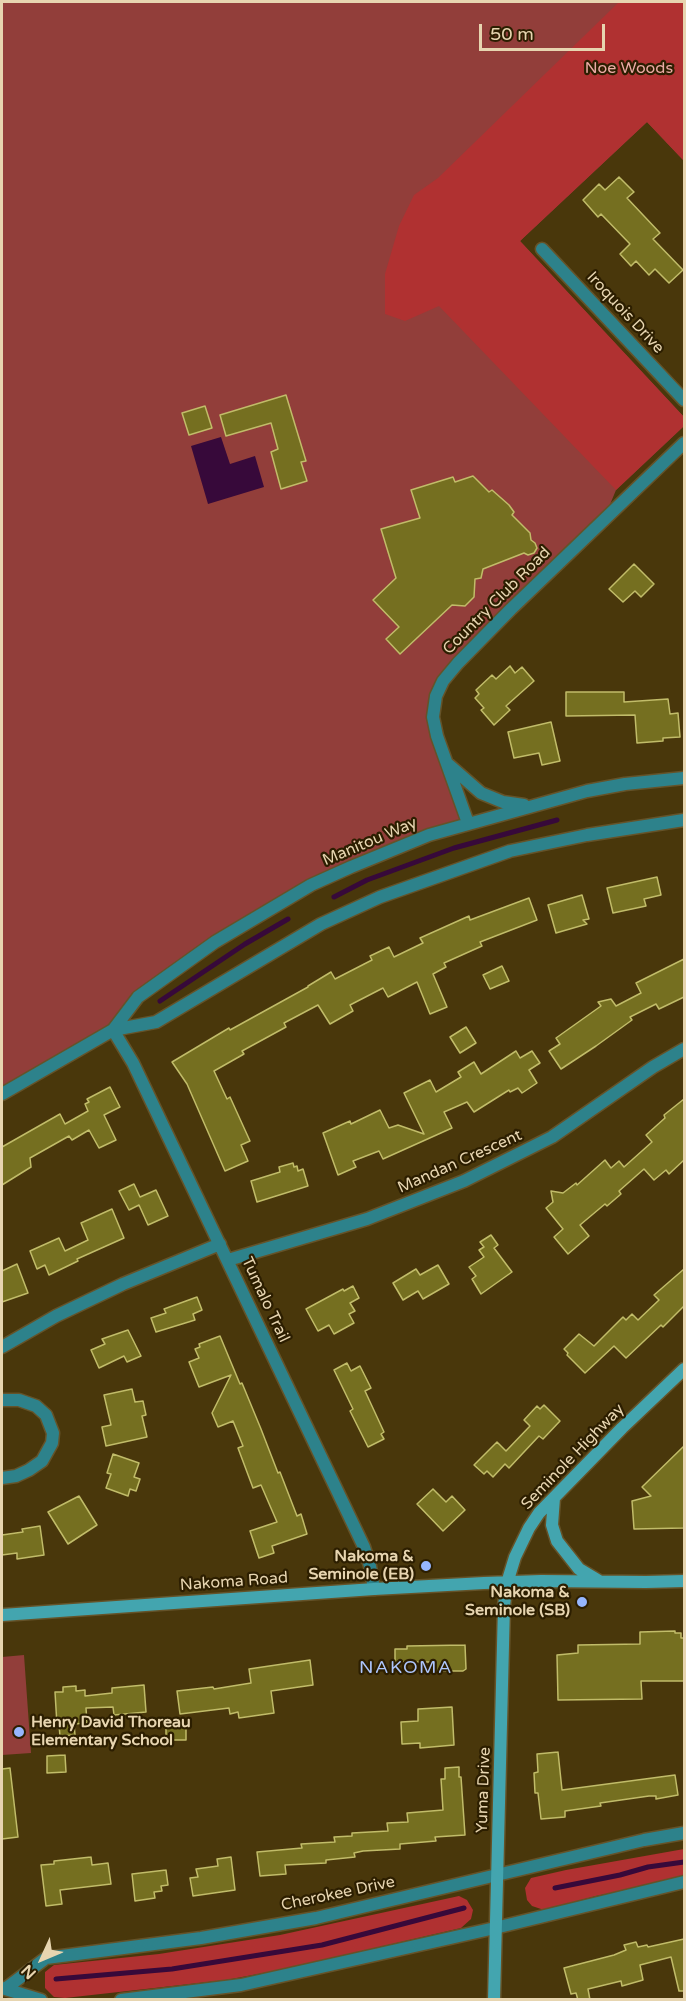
<!DOCTYPE html>
<style>
body{margin:0}
#map{position:relative;width:686px;height:2001px;overflow:hidden;background:#49370b;font-family:"Varela Round",sans-serif}
canvas{display:block}
.frame{position:absolute;inset:0;border:3px solid #e7d5b0;pointer-events:none}
.north{position:absolute;left:12px;top:1929px;width:60px;height:60px;-webkit-text-stroke:4px #2c1e00;paint-order:stroke;rotate:226deg;font-size:16px;font-weight:700;line-height:24px;text-align:center;color:#e7d5b0}
.north::after{content:'';display:block;margin:auto;width:21px;height:27px;background:#e7d5b0;clip-path:polygon(50% 0,100% 100%,50% 72%,0 100%)}
.scale{position:absolute;left:479px;top:24px;width:126px;height:27px;box-sizing:border-box;border:3px solid #e7d5b0;border-top:0;padding-left:8px;font-size:18px;line-height:21px;white-space:nowrap;color:#e7d5b0;-webkit-text-stroke:4px #2c1e00;paint-order:stroke}
</style>
<div id="map">
<canvas width="686" height="2001"></canvas>
<div class="frame"></div>
<div class="north">N</div>
<div class="scale">50 m</div>
</div>
<script>
const context = document.querySelector('canvas').getContext('2d');
context.lineJoin = 'round';
function fillPath(path, color) { context.fillStyle = color; context.fill(path, 'evenodd'); }
const poly = rows => new Path2D(rows.map(r => 'M' + r).join(''));
function strokePath(path, color, width, dash) { context.strokeStyle = color; context.lineWidth = width; context.lineCap = dash ? 'butt' : 'round'; context.setLineDash(dash || []); context.stroke(path); }
function write(font, color, halo, rows, align = 'center') {
  context.font = font + ' "Varela Round",sans-serif'; context.lineWidth = 4.5; context.setLineDash([]); context.textBaseline = 'middle'; context.strokeStyle = halo; context.fillStyle = color; for (const [text, x, y, turn = 0] of rows) {
    context.save(); context.translate(x, y); context.rotate((+turn || 0) * Math.PI / 180); context.textAlign = isNaN(turn) ? turn : align; if (halo) context.strokeText(text, 0, 0); context.fillText(text, 0, 0); context.restore();
  }
}
fillPath(poly([
 [2,2,684,2,684,161,647,122,520,241,684,417,684,426,616,490,604,519,458,663,433,717,468,823,311,885,138,997,113,1030,2,1094],
 [24,1655,31,1753,2,1755,2,1657]
]), '#923e3a');
fillPath(poly([
 [619,2,684,2,684,161,647,122,520,241,684,417,684,426,616,490,439,306,405,321,385,314,385,274,399,226,414,195,438,178],
 [684,1849,684,1878,596,1896,544,1910,532,1906,527,1900,525,1888,531,1878,566,1870],
 [459,1896,467,1900,473,1910,471,1919,461,1928,285,1969,226,1980,65,1998,54,1997,45,1988,45,1972,54,1965,159,1954,280,1935]
]), '#b03131');
fillPath(poly([
 [221,437,230,464,255,456,264,487,208,504,191,446]
]), '#37093a');
strokePath(poly([
 [334,897,367,880,454,848,557,820],
 [160,1001,245,944,288,919],
 [555,1888,620,1875,648,1867,684,1862],
 [56,1979,172,1969,322,1945,464,1908]
]), '#37093a', 5);
const building = poly([
 [619,177,634,192,627,198,660,233,653,239,683,270,669,283,655,269,649,275,636,261,631,266,620,254,630,244,601,214,598,217,583,200,599,184,605,190,619,177],
 [286,395,306,461,301,462,307,481,281,489,271,452,278,449,271,423,226,436,220,415,286,395],
 [205,406,212,428,189,435,182,413,205,406],
 [473,476,489,492,492,490,509,505,514,512,512,515,530,533,531,540,535,543,537,548,534,553,528,555,524,553,483,569,481,578,475,579,474,597,465,606,452,605,400,654,386,639,399,627,373,600,396,578,381,529,420,518,411,490,453,477,455,482,473,476],
 [634,564,654,584,641,597,635,591,623,602,609,589,634,564],
 [510,666,515,673,522,667,534,681,506,706,510,710,494,725,481,710,484,708,475,698,479,694,476,690,492,675,496,679,510,666],
 [566,692,624,692,624,702,668,699,670,714,678,713,680,737,663,738,663,741,637,743,635,715,566,716,566,692],
 [551,722,560,761,542,765,539,753,514,758,508,732,551,722],
 [657,877,661,895,644,899,646,906,613,913,607,888,657,877],
 [582,895,589,919,583,920,587,924,556,933,548,905,582,895],
 [529,898,537,920,480,942,482,946,444,963,446,967,433,974,447,1007,430,1014,417,982,388,997,383,988,350,1005,353,1011,330,1024,318,1005,284,1023,286,1027,242,1051,244,1054,214,1071,227,1099,230,1097,250,1141,241,1145,248,1161,225,1171,187,1084,172,1062,229,1028,230,1030,308,987,308,986,331,972,335,979,372,960,370,956,389,947,394,957,423,943,420,938,469,916,470,920,529,898],
 [684,959,684,997,659,1009,656,1004,630,1017,632,1020,596,1046,561,1069,549,1051,560,1044,556,1038,601,1006,598,1002,611,999,616,1006,641,993,636,983,684,959],
 [502,966,509,981,490,989,483,975,502,966],
 [466,1027,476,1043,460,1053,450,1037,466,1027],
 [516,1051,520,1058,532,1051,540,1063,529,1070,537,1083,522,1093,518,1088,510,1092,509,1090,474,1112,467,1102,444,1112,452,1128,383,1159,379,1151,353,1161,356,1167,338,1175,323,1133,350,1121,351,1124,380,1110,389,1128,398,1125,424,1134,404,1093,430,1080,436,1092,461,1077,458,1072,474,1062,481,1074,516,1051],
 [110,1087,120,1107,104,1115,116,1140,99,1148,89,1130,72,1140,69,1136,30,1158,31,1167,2,1185,2,1147,60,1114,65,1124,88,1111,85,1104,89,1102,87,1099,110,1087],
 [684,1099,684,1160,669,1174,666,1170,654,1180,644,1169,619,1191,621,1194,607,1206,605,1204,580,1225,589,1236,568,1254,554,1237,563,1229,546,1208,553,1202,551,1191,563,1193,576,1183,577,1185,605,1160,611,1168,619,1161,624,1167,652,1142,646,1135,665,1118,664,1115,684,1099],
 [293,1163,294,1167,297,1166,298,1171,303,1169,308,1186,257,1202,251,1181,280,1172,279,1167,293,1163],
 [134,1184,140,1197,156,1190,168,1216,148,1225,139,1205,129,1210,119,1191,134,1184],
 [112,1209,124,1238,77,1259,78,1261,49,1275,45,1265,37,1269,30,1251,59,1238,65,1251,88,1240,81,1223,112,1209],
 [491,1235,498,1245,494,1248,512,1272,481,1294,472,1279,476,1276,469,1267,484,1257,479,1250,484,1247,480,1242,491,1235],
 [17,1264,28,1293,2,1302,2,1271,17,1264],
 [438,1265,449,1284,423,1299,418,1291,403,1300,393,1283,416,1269,420,1275,438,1265],
 [684,1269,684,1306,663,1327,661,1325,626,1358,614,1346,585,1373,567,1355,568,1353,564,1349,579,1334,594,1346,623,1317,626,1320,632,1314,638,1320,659,1300,654,1295,684,1269],
 [353,1286,359,1298,350,1303,355,1311,349,1314,354,1323,334,1334,329,1325,318,1331,306,1309,343,1289,344,1291,353,1286],
 [197,1297,202,1310,193,1314,195,1320,156,1332,151,1318,166,1313,164,1309,197,1297],
 [128,1330,141,1356,127,1362,124,1356,99,1368,91,1350,105,1344,102,1339,128,1330],
 [220,1336,240,1384,242,1383,261,1429,278,1473,280,1472,297,1516,301,1514,307,1534,272,1546,274,1553,259,1558,250,1531,277,1522,261,1485,253,1488,238,1448,243,1446,233,1421,218,1427,212,1413,231,1375,199,1387,189,1362,199,1358,195,1349,200,1347,199,1344,220,1336],
 [347,1363,351,1371,360,1366,371,1388,365,1391,384,1432,381,1434,384,1439,368,1447,350,1411,353,1409,334,1370,347,1363],
 [132,1389,135,1402,143,1401,146,1415,142,1416,147,1437,106,1446,102,1427,111,1425,104,1395,132,1389],
 [544,1405,560,1421,543,1439,539,1436,509,1468,505,1464,493,1477,487,1471,484,1474,474,1465,497,1442,506,1451,530,1426,524,1420,537,1406,540,1409,544,1405],
 [684,1446,684,1528,634,1529,632,1501,651,1496,642,1487,684,1446],
 [113,1454,139,1463,134,1477,140,1479,136,1491,130,1489,128,1496,106,1488,111,1474,107,1473,113,1454],
 [433,1489,446,1502,452,1496,465,1510,443,1531,417,1504,433,1489],
 [79,1496,97,1525,68,1544,48,1512,79,1496],
 [40,1526,44,1555,17,1559,17,1553,2,1555,2,1535,23,1532,22,1529,40,1526],
 [675,1631,675,1633,681,1633,681,1638,684,1638,684,1681,641,1681,642,1699,558,1700,557,1655,578,1653,578,1645,640,1644,640,1632,675,1631],
 [465,1645,466,1669,463,1671,432,1671,432,1662,395,1662,395,1649,407,1649,407,1646,465,1645],
 [310,1660,313,1685,271,1691,274,1713,239,1718,238,1712,230,1714,229,1708,180,1714,177,1691,213,1687,214,1689,251,1683,249,1669,310,1660],
 [144,1685,146,1712,114,1715,113,1707,86,1708,87,1723,74,1724,75,1735,60,1736,59,1725,57,1725,55,1692,63,1692,63,1687,76,1686,76,1691,85,1690,85,1696,112,1693,112,1688,144,1685],
 [452,1707,454,1745,420,1748,420,1743,402,1744,401,1722,418,1721,418,1709,452,1707],
 [166,1722,186,1722,186,1740,166,1740,166,1722],
 [558,1752,562,1790,675,1775,678,1795,656,1799,656,1796,649,1796,600,1803,601,1806,565,1811,565,1817,541,1819,538,1793,535,1793,534,1773,538,1772,537,1754,558,1752],
 [65,1755,66,1772,47,1773,47,1756,65,1755],
 [459,1767,459,1777,461,1777,465,1835,435,1837,436,1841,400,1844,400,1849,363,1851,354,1853,355,1857,326,1860,326,1863,285,1865,286,1874,260,1876,257,1852,302,1848,301,1844,335,1842,334,1837,352,1836,352,1833,388,1831,387,1823,408,1822,407,1813,443,1810,441,1779,445,1779,445,1768,459,1767],
 [10,1768,18,1837,2,1839,2,1769,10,1768],
 [91,1857,92,1865,108,1863,111,1884,60,1890,62,1904,46,1906,41,1865,54,1864,54,1861,91,1857],
 [231,1857,235,1890,193,1896,190,1878,198,1877,196,1869,218,1866,217,1859,231,1857],
 [166,1870,168,1885,161,1886,162,1891,154,1892,155,1898,135,1901,132,1874,166,1870],
 [684,1939,684,1991,679,1991,671,1957,640,1965,643,1980,622,1986,621,1981,588,1989,590,2000,578,2000,576,1993,571,1994,564,1968,614,1955,626,1950,624,1945,636,1942,638,1947,647,1945,648,1947,684,1939]
]);
fillPath(building, '#756f20');
strokePath(building, '#c1bc69', 1.5);
const street = poly([
 [542,249,684,400],
 [449,765,481,793,503,802,524,805],
 [468,823,437,736,433,717,436,696,443,681,458,663,511,609,684,443],
 [113,1030,138,997,215,942,311,885,351,867,429,835,587,791,625,784,684,778],
 [113,1030,133,1063,364,1547,370,1566,374,1589],
 [2,1094,113,1030,156,1022,321,924,380,897,510,851,587,835,684,820],
 [228,1260,367,1219,464,1181,552,1137,653,1067,684,1049],
 [2,1347,56,1316,123,1284,220,1244],
 [2,1400,19,1400,36,1406,46,1415,53,1433,52,1443,42,1461,29,1470,16,1476,2,1478],
 [2,1988,41,2000],
 [5,1989,46,1958,201,1938,316,1918,644,1840,684,1833],
 [121,2000,241,1985,495,1928,684,1882]
]);
const secondary = poly([
 [554,1498,552,1525,557,1541,579,1569,599,1581],
 [2,1615,374,1589,484,1583,541,1581,646,1582,684,1581],
 [494,2000,504,1606,507,1583,515,1557,529,1528,539,1513,622,1428,684,1369]
]);
strokePath(street, '#655329', 15);
strokePath(secondary, '#655329', 15);
strokePath(street, '#2d828b', 12);
strokePath(secondary, '#43a5af', 12);
for (const [x, y, r, color] of [
 [426,1566,6,"#96b6fd"],
 [582,1602,6,"#96b6fd"],
 [19,1732,6,"#96b6fd"]
]) { const dot = new Path2D(); dot.arc(x, y, r, 0, 2 * Math.PI); context.fillStyle = color; context.fill(dot); strokePath(dot, '#2c1e00', 2); }
write('16px', '#ecaba5', '#2c1e00', [
 ["Noe Woods",629,69]
]);
write('16px', '#e7d5b0', '#2c1e00', [
 ["Iroquois Drive",625,313,47],
 ["Country Club Road",497,601,-45],
 ["Manitou Way",370,842,-23],
 ["Mandan Crescent",460,1162,-24],
 ["Tumalo Trail",265,1300,65],
 ["Seminole Highway",573,1457,-46],
 ["Nakoma Road",234,1582,-4],
 ["Yuma Drive",484,1790,-88],
 ["Cherokee Drive",338,1894,-12]
]);
write('bold 16px', '#e7d5b0', '#2c1e00', [
 ["Nakoma &",414,1557],
 ["Seminole (EB)",414,1575],
 ["Nakoma &",570,1593],
 ["Seminole (SB)",570,1611],
 ["Henry David Thoreau",31,1723,"left"],
 ["Elementary School",31,1741,"left"]
], 'right');
context.letterSpacing = '1.5px';
write('18px', '#aec6fc', '#2c1e00', [
 ["NAKOMA",406,1668]
]);
context.letterSpacing = '0px';
</script>
